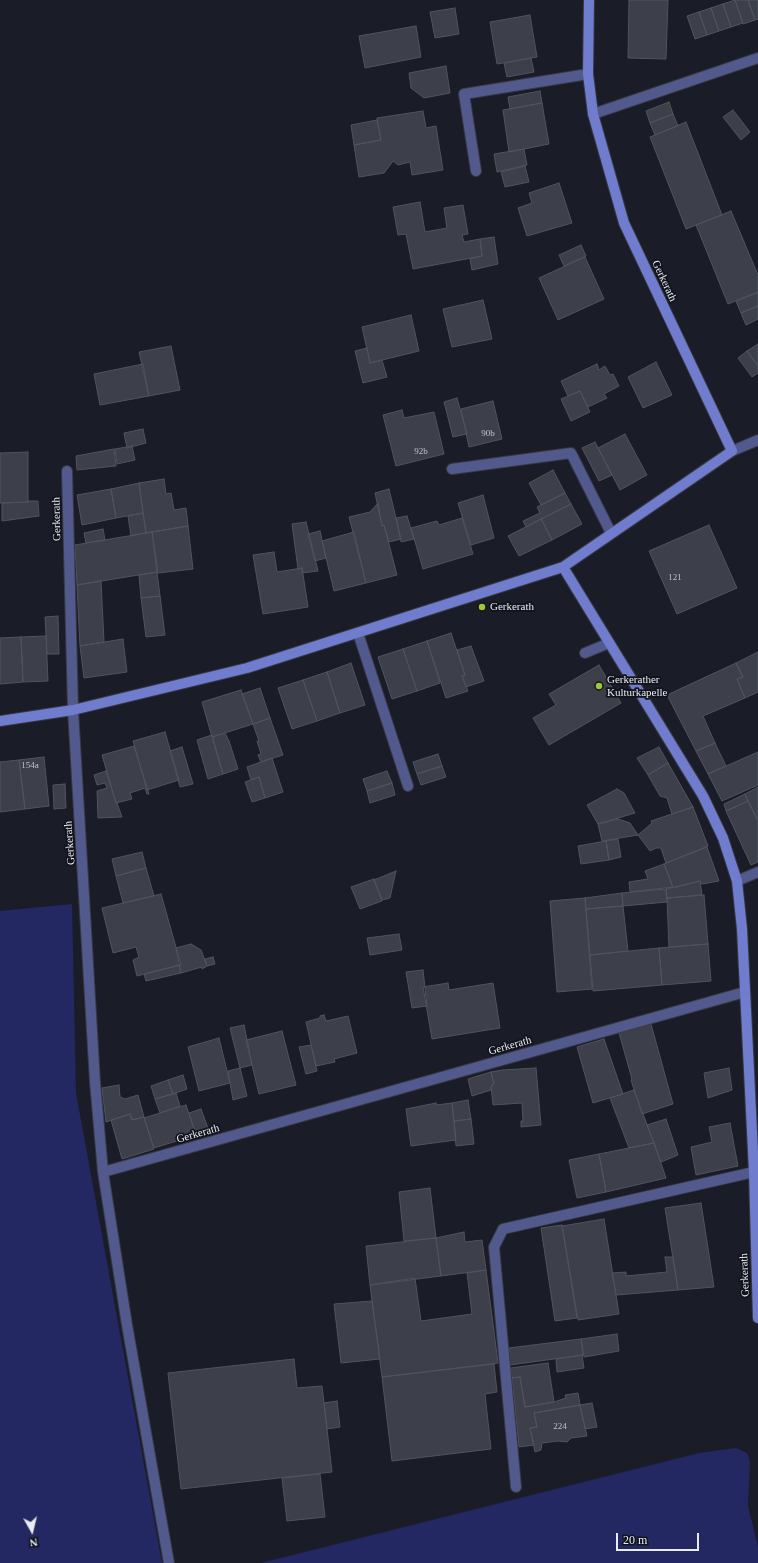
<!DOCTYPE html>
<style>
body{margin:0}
#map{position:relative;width:758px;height:1563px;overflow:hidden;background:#1a1c27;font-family:"Times New Roman",serif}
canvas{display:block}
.north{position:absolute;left:12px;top:1511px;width:40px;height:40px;-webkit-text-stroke:3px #11131d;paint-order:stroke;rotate:172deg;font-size:11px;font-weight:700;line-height:16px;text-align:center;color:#e9ebf2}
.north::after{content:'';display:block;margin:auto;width:14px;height:18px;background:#e9ebf2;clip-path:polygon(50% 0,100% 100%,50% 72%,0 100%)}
.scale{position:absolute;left:616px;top:1533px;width:83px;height:18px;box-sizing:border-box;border:2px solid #e9ebf2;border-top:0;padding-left:5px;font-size:12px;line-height:14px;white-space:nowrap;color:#e9ebf2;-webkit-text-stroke:3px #11131d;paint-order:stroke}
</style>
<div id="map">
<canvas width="758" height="1563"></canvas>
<div class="north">N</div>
<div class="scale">20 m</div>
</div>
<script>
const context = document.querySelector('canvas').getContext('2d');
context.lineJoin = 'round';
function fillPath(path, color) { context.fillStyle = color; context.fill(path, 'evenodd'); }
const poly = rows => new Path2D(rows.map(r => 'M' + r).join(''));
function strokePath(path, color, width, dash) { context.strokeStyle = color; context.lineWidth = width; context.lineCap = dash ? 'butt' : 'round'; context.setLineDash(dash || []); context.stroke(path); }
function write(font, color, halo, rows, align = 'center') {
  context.font = font + ' "Times New Roman",serif'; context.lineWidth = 3.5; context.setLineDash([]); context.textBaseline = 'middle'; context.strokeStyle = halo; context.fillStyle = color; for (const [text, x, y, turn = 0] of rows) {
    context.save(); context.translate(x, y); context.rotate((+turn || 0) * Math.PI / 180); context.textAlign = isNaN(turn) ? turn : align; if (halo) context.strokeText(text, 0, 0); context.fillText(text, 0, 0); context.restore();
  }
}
fillPath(poly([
 [72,904,76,1093,162,1563,0,1563,0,911],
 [736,1448,747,1453,750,1462,748,1506,758,1547,758,1563,261,1563,699,1453]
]), '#232862');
const building = poly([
 [629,0,668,0,666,59,628,58,629,0],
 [735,0,743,23,731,27,723,4,735,0],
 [735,0,748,0,755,20,743,24,735,0],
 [748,0,758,0,758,19,755,20,748,0],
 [723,4,731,27,719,31,711,8,723,4],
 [455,8,459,34,435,38,430,12,455,8],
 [711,8,719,31,707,35,699,12,711,8],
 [699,12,707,35,695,39,687,16,699,12],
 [530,15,537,57,497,64,490,22,530,15],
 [416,26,421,57,365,68,359,36,416,26],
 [531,58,534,72,507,77,504,63,531,58],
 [446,66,450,93,424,98,411,88,409,73,446,66],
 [540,91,542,103,510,109,508,97,540,91],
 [669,102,673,114,650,123,646,111,669,102],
 [542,103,549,144,509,152,503,110,542,103],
 [733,110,750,132,741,140,723,117,733,110],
 [423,111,426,128,436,126,443,170,412,175,410,162,398,165,393,161,384,173,359,177,354,145,381,140,377,118,423,111],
 [673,114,678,126,655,135,650,123,673,114],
 [377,120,381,140,354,145,351,125,377,120],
 [686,122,722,215,686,229,650,137,686,122],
 [524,149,527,165,497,172,494,154,524,149],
 [525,166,529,182,505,187,501,172,525,166],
 [559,183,572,223,527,236,518,208,532,203,529,193,559,183],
 [420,202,425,232,447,228,444,208,463,205,468,234,462,235,464,242,480,239,482,256,413,269,406,234,398,235,393,207,420,202],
 [731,211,758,275,758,292,728,304,696,225,731,211],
 [494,237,498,264,472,270,470,259,482,256,480,239,494,237],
 [581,245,586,256,564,266,559,255,581,245],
 [585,257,604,299,558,320,539,278,585,257],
 [758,292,758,306,741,313,736,301,758,292],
 [483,300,492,339,452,347,443,309,483,300],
 [758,306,758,319,746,325,741,313,758,306],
 [411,315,419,351,370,363,362,327,411,315],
 [758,344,758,366,747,351,758,344],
 [171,346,180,390,149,396,139,352,171,346],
 [367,348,370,363,382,360,387,377,363,383,355,351,367,348],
 [747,351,758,366,758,373,752,377,738,358,747,351],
 [656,362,672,395,643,408,628,377,656,362],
 [143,364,149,396,100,405,94,374,143,364],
 [597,364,599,370,605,366,610,375,613,374,619,386,604,394,607,398,588,407,580,391,568,396,561,381,597,364],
 [580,391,590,412,571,421,561,399,580,391],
 [457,398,467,434,453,437,444,402,457,398],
 [493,401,502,439,469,447,461,409,493,401],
 [402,410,404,418,434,412,444,454,396,466,383,415,402,410],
 [143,429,146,443,127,448,124,433,143,429],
 [625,434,647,475,620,490,598,448,625,434],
 [595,442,612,475,599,481,582,448,595,442],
 [132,446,135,460,117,464,115,449,132,446],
 [114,449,116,466,77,470,76,456,114,449],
 [28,452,28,502,0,503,0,453,28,452],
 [553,470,565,493,541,505,529,483,553,470],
 [164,479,166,494,171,493,174,510,186,508,188,526,146,533,139,483,164,479],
 [139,483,143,513,116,518,111,489,139,483],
 [111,489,116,518,82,525,77,495,111,489],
 [389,489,401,539,389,542,384,525,382,526,375,493,389,489],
 [565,493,571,504,526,527,523,521,540,513,537,507,565,493],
 [483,495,494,538,471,545,458,503,483,495],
 [28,501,38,501,39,516,2,521,2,503,28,502,28,501],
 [378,503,382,526,384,525,397,575,366,583,349,517,370,512,378,503],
 [571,504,582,524,552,540,541,519,571,504],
 [143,513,146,533,131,536,128,516,143,513],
 [407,516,414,539,401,542,396,518,407,516],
 [462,518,473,554,423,569,411,528,437,521,439,525,462,518],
 [541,519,552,540,519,556,508,536,541,519],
 [306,522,318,571,302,573,302,568,298,569,292,524,306,522],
 [709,525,737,588,677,614,649,551,709,525],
 [188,526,193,569,158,573,152,532,188,526],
 [103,529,105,540,86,543,84,533,103,529],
 [320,531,326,558,315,561,308,534,320,531],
 [152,532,157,572,77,585,75,545,152,532],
 [354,532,366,583,334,591,322,541,354,532],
 [274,552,277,572,302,568,308,607,263,614,253,555,274,552],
 [157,572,160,596,141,598,139,575,157,572],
 [101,581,104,642,80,646,77,585,101,581],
 [160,596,165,635,146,637,141,598,160,596],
 [58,616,59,654,47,654,45,617,58,616],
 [451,633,465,675,462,676,468,691,446,698,427,641,451,633],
 [46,636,48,681,23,682,21,637,46,636],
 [21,637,23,682,0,684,0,638,21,637],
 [123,639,127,672,84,678,80,646,123,639],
 [427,641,440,683,417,691,403,649,427,641],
 [471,646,484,681,466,687,462,676,465,675,457,650,471,646],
 [403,649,417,691,392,699,378,657,403,649],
 [758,652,758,692,745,698,737,679,743,677,736,663,758,652],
 [351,663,365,705,340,713,327,672,351,663],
 [736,663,743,677,737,679,745,698,703,716,715,743,696,751,667,695,736,663],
 [599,665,621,703,549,745,533,718,556,705,549,694,599,665],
 [327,672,340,713,317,721,303,680,327,672],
 [303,680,317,721,292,729,278,688,303,680],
 [260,688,270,718,253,724,242,694,260,688],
 [241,690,253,724,212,737,202,702,241,690],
 [270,718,283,755,261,762,258,755,261,754,257,741,259,741,253,724,270,718],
 [165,732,179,780,147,790,133,741,165,732],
 [225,733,229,741,238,769,223,774,212,737,225,733],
 [212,735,223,774,208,779,197,740,212,735],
 [715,743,726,766,708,774,696,751,715,743],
 [134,746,149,794,147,794,145,788,130,793,132,799,116,803,102,755,134,746],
 [182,747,193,784,180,787,170,751,182,747],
 [659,747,668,763,648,775,637,758,659,747],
 [758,752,758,785,722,801,708,774,758,752],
 [438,754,442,766,417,774,413,762,438,754],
 [44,757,49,806,25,809,19,760,44,757],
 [272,758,283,792,265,798,259,777,251,780,247,767,272,758],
 [19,760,25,809,0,812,0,762,19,760],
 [668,763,693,807,672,814,667,798,660,796,648,775,668,763],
 [442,766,446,777,421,785,417,774,442,766],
 [106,771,116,803,117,803,122,817,98,818,97,791,107,788,105,783,97,785,94,775,106,771],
 [387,771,392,783,367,791,363,779,387,771],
 [259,777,265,798,252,802,245,782,259,777],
 [392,783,395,795,370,803,367,791,392,783],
 [65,784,66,808,54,809,53,785,65,784],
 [758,787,758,820,757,820,745,794,758,787],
 [617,789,624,793,635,813,598,824,587,805,617,789],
 [745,794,748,801,726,811,724,804,745,794],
 [748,801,758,820,758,862,751,865,726,811,748,801],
 [693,807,708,846,666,863,661,848,656,848,650,851,638,835,652,823,651,821,693,807],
 [618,819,630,823,638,835,602,841,598,824,618,819],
 [618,839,621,857,609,860,606,841,618,839],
 [606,841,609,860,581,864,578,846,606,841],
 [707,847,719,881,702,884,700,881,673,888,664,864,707,847],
 [142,852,146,868,116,876,112,859,142,852],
 [664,864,673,887,630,892,629,882,648,879,645,871,664,864],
 [146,868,154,896,123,903,116,876,146,868],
 [396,871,390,898,382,900,374,880,396,871],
 [374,879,382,901,360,909,351,887,374,879],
 [700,881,702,895,667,898,666,889,700,881],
 [666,889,667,902,623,906,622,893,666,889],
 [622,893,623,906,586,909,585,898,622,893],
 [161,894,181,965,137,976,133,960,139,957,136,947,113,953,102,908,161,894],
 [704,895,708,944,669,947,667,898,704,895],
 [585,898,592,989,557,992,550,901,585,898],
 [623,906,628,951,590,955,586,909,623,906],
 [399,934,402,950,370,955,367,938,399,934],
 [191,944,201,950,207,966,202,969,202,967,181,973,176,948,191,944],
 [708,944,711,981,662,985,659,948,708,944],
 [659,948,662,985,593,991,590,955,659,948],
 [213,957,215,964,207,966,205,959,213,957],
 [179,965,181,973,146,981,144,974,179,965],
 [423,970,427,1006,412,1008,406,972,423,970],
 [448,983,449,990,493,983,500,1028,432,1039,423,987,448,983],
 [324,1015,326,1021,348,1016,357,1053,334,1059,335,1062,316,1066,306,1022,320,1018,320,1016,324,1015],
 [651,1024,673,1104,642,1114,631,1080,632,1079,619,1033,651,1024],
 [244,1025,252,1065,240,1068,230,1028,244,1025],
 [282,1031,296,1085,259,1094,246,1040,282,1031],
 [219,1038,230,1083,199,1091,188,1047,219,1038],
 [604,1039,623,1094,593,1103,577,1047,604,1039],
 [311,1045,317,1071,306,1074,299,1047,311,1045],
 [240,1068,247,1096,233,1100,228,1071,240,1068],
 [536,1068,541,1125,521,1127,521,1121,523,1121,522,1103,493,1105,491,1086,494,1084,491,1072,502,1070,536,1068],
 [729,1068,732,1090,708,1098,704,1073,729,1068],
 [491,1072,494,1084,491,1086,491,1090,472,1096,468,1079,491,1072],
 [183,1075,187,1089,173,1094,168,1080,183,1075],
 [168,1080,173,1094,155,1099,151,1086,168,1080],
 [119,1085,120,1097,125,1099,138,1095,144,1117,132,1120,130,1114,106,1122,102,1088,119,1085],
 [634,1090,654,1143,629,1148,610,1098,634,1090],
 [176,1093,180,1106,160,1113,155,1099,176,1093],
 [468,1100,471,1119,454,1121,452,1103,468,1100],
 [436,1103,436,1105,452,1103,456,1140,411,1146,406,1109,436,1103],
 [186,1105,196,1135,154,1148,144,1118,186,1105],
 [201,1109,209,1131,196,1135,189,1113,201,1109],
 [130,1114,132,1120,144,1117,154,1149,122,1159,111,1120,130,1114],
 [471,1119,474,1144,456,1146,454,1121,471,1119],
 [666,1119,678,1155,661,1162,647,1125,666,1119],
 [730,1123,738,1166,696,1175,691,1147,712,1142,709,1127,730,1123],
 [654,1143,666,1178,606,1192,599,1154,654,1143],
 [599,1154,606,1192,577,1198,569,1160,599,1154],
 [430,1188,436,1238,404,1241,399,1192,430,1188],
 [701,1203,714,1287,678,1290,665,1208,701,1203],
 [604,1219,619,1314,578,1320,562,1226,604,1219],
 [562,1225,577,1318,555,1321,541,1228,562,1225],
 [464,1232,465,1242,482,1240,486,1270,441,1276,436,1238,464,1232],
 [436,1238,441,1276,370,1285,366,1246,436,1238],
 [665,1257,673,1257,678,1290,616,1295,612,1273,626,1272,626,1276,667,1272,665,1257],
 [486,1270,498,1363,382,1377,370,1285,415,1278,421,1321,472,1314,467,1273,486,1270],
 [372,1301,380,1359,341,1363,334,1304,372,1301],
 [617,1334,619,1351,584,1357,581,1339,617,1334],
 [581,1339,583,1355,510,1365,509,1348,581,1339],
 [582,1355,584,1368,557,1372,556,1359,582,1355],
 [294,1359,297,1388,322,1386,332,1472,181,1489,168,1373,294,1359],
 [548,1363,554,1402,525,1407,520,1377,512,1378,511,1368,548,1363],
 [494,1364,497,1392,485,1394,491,1449,392,1461,382,1377,494,1364],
 [520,1377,525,1407,554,1402,566,1398,565,1395,578,1393,580,1405,534,1413,537,1427,530,1428,534,1445,519,1447,512,1378,520,1377],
 [337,1401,340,1427,327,1429,324,1403,337,1401],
 [592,1403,597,1427,585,1429,580,1405,592,1403],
 [580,1405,587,1436,571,1438,567,1442,558,1441,542,1443,541,1450,535,1452,530,1428,537,1427,534,1413,580,1405],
 [320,1474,325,1517,287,1521,282,1478,320,1474]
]);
fillPath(building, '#3d404b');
strokePath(building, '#51545f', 1);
const lane = poly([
 [476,171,464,94,588,74],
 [452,469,571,453,611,533],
 [358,633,408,786],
 [585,653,609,643],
 [516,1487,494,1247,503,1229,754,1172]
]);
const street = poly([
 [593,114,758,58],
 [732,451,758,440],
 [67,471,73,710,95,1082,103,1172,127,1325,169,1563],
 [737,881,758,872],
 [103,1172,745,992]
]);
const secondary = poly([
 [563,567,703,796,723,838,737,881,742,929,754,1172,758,1318],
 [0,721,73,710,247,668,563,567,732,451,624,223,593,114,588,74,589,0]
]);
strokePath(lane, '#373943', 12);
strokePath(street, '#373943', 12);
strokePath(secondary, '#373943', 12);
strokePath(lane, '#525a8d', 10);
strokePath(street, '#525a8d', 10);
strokePath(secondary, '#707cce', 10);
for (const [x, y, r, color] of [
 [482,607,4,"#9cca31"],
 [599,686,4,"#9cca31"]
]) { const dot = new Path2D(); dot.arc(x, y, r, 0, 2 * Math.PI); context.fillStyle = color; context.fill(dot); strokePath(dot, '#11131d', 1.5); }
write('9px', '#bec0c8', null, [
 ["90b",488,434],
 ["92b",421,452],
 ["121",675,578],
 ["154a",30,766],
 ["224",560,1427]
]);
write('11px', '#e9ebf2', '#11131d', [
 ["Gerkerath",664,281,65],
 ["Gerkerath",57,519,-91],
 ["Gerkerath",70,843,-94],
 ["Gerkerath",510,1046,-16],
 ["Gerkerath",198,1134,-16],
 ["Gerkerath",745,1275,-92]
]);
write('11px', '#e9ebf2', '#11131d', [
 ["Gerkerath",490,607],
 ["Gerkerather",607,680],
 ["Kulturkapelle",607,693]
], 'left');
</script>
